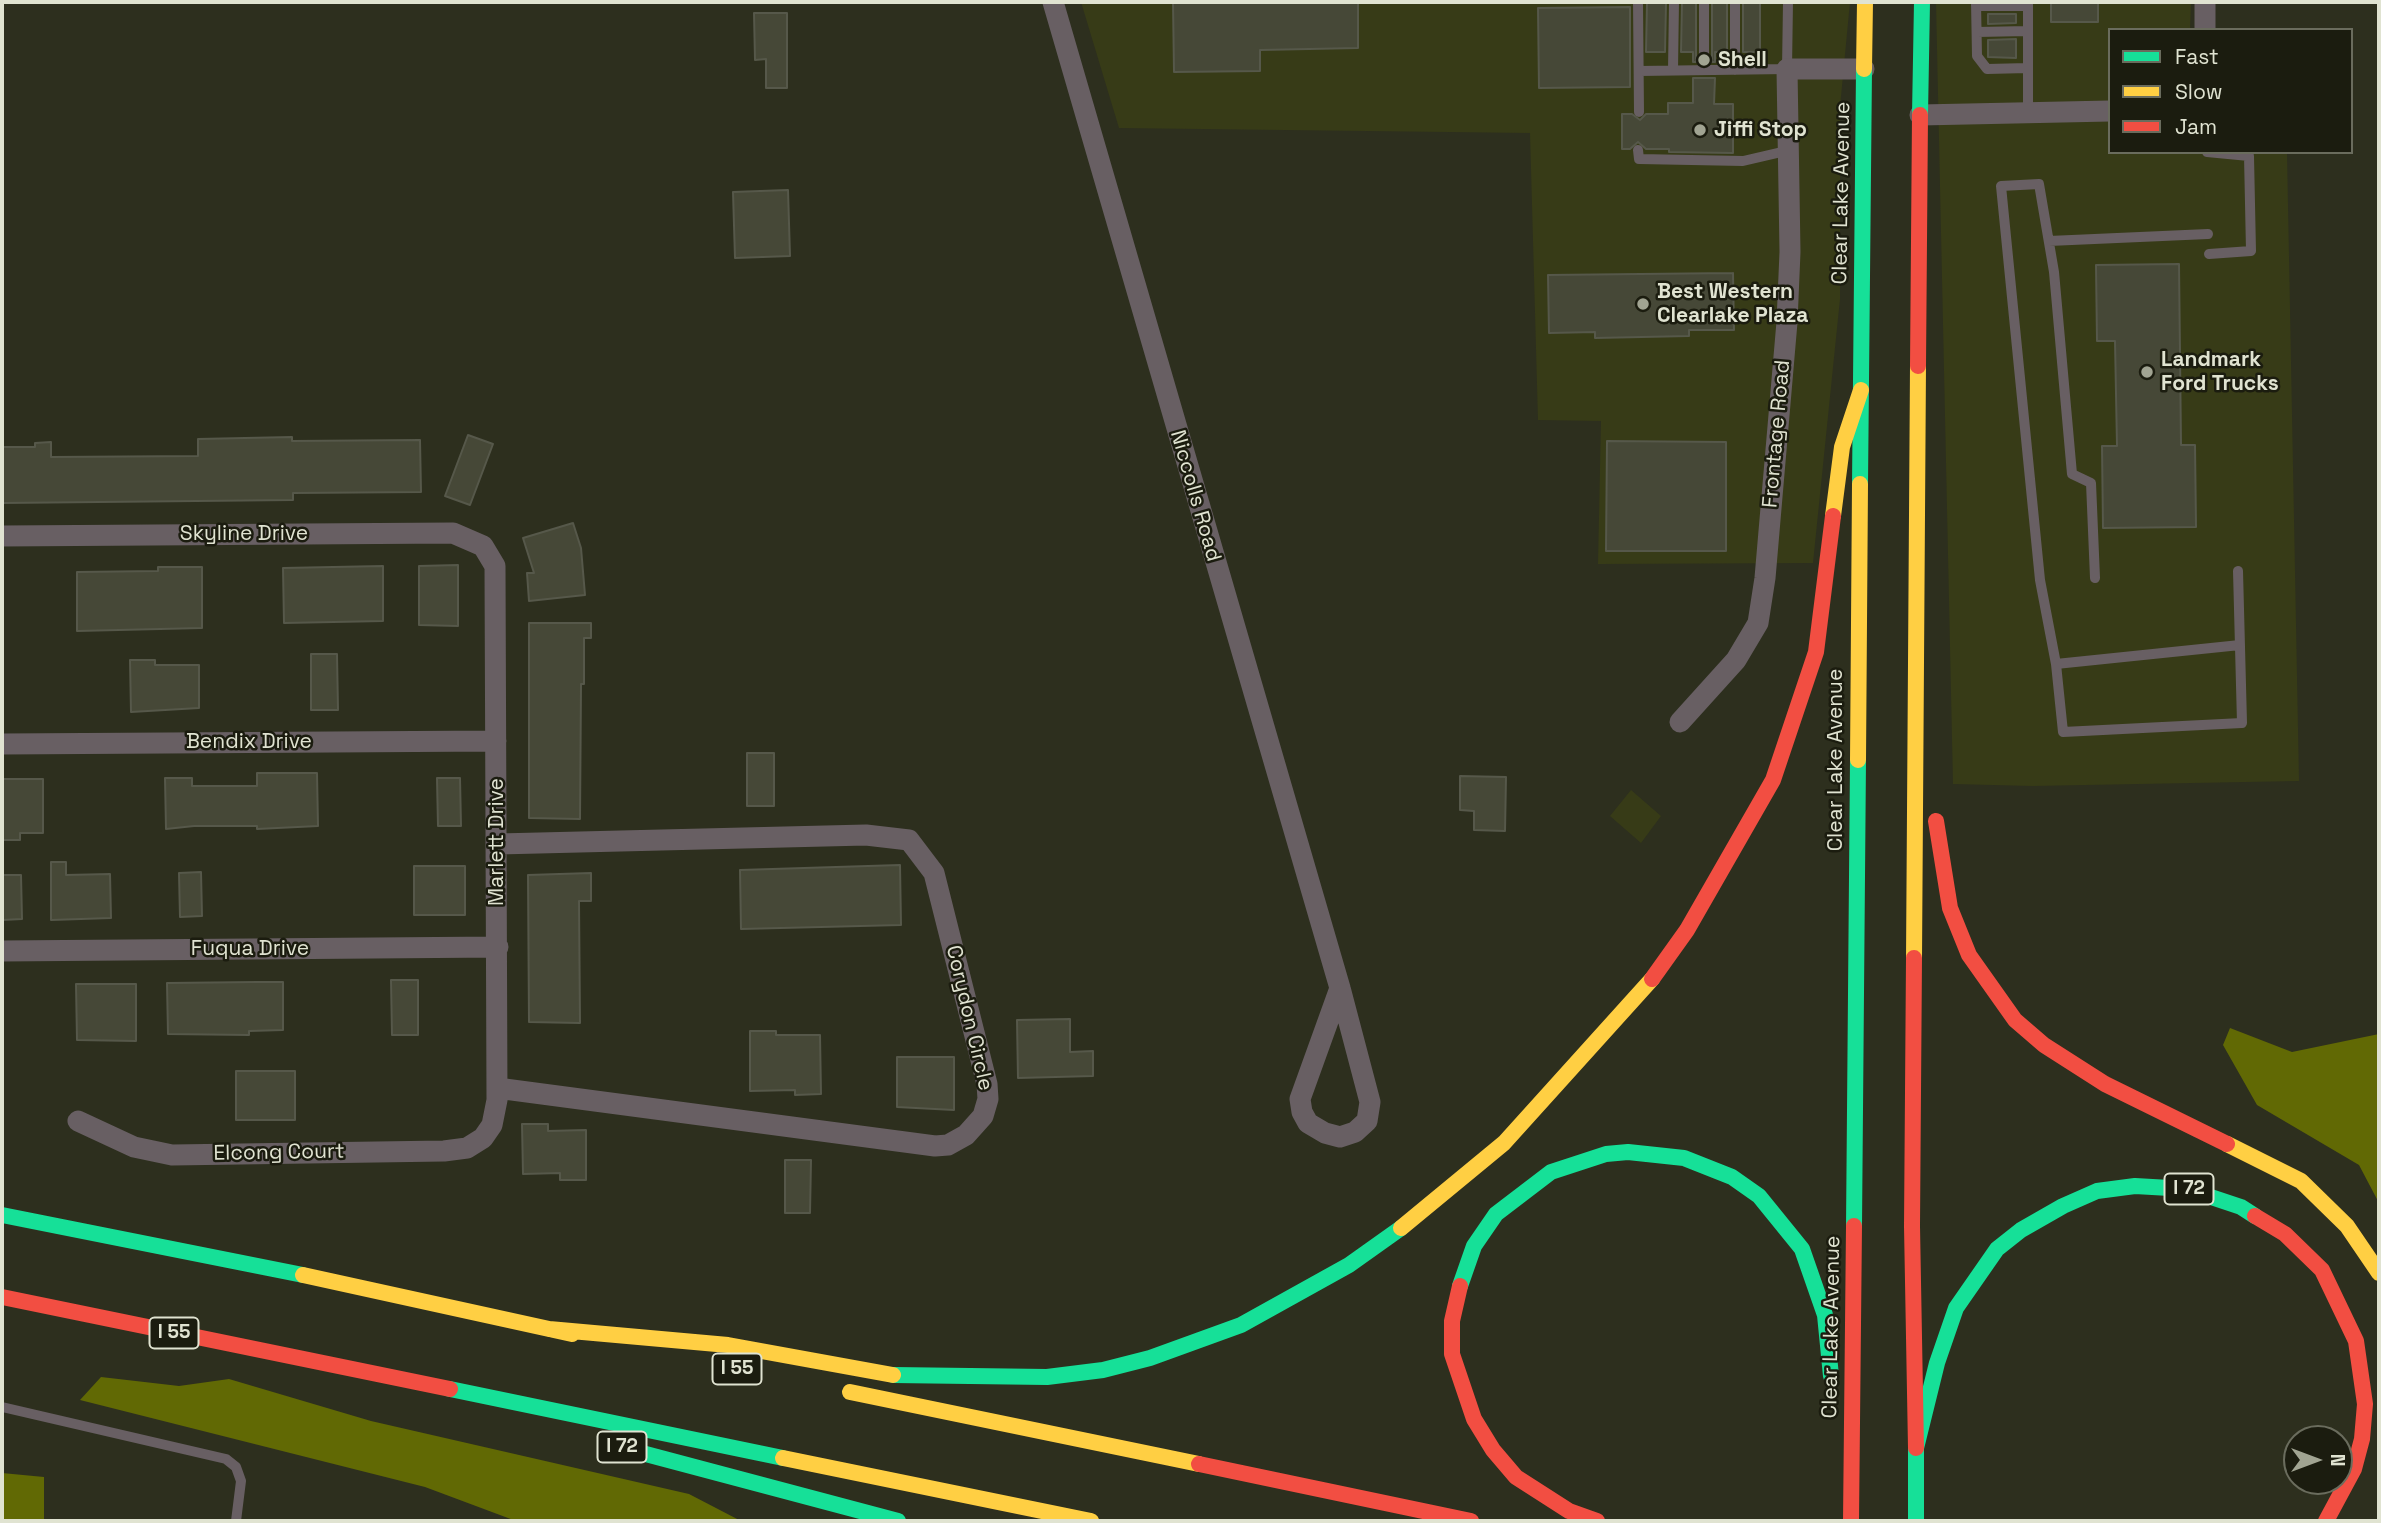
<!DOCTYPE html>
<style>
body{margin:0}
#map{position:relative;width:2381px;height:1523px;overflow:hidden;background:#2d2f1e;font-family:"Space Grotesk",sans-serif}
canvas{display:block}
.frame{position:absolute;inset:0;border:4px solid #e0e3d1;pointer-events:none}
.legend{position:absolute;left:2108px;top:28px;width:245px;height:126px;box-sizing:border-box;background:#1b1c0f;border:2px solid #6a6c5d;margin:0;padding:9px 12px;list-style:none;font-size:21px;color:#e0e3d1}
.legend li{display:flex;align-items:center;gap:14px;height:35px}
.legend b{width:35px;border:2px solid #6a6c5d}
.north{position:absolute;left:2283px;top:1425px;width:70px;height:70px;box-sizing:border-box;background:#1b1c0f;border:2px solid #6a6c5d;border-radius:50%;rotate:90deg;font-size:19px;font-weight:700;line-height:28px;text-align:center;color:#e0e3d1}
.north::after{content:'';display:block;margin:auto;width:24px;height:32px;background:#a1a492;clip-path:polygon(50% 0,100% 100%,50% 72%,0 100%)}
</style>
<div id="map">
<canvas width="2381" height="1523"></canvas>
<div class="frame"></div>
<ul class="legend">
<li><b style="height:9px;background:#16e098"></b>Fast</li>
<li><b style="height:9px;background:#ffcf43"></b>Slow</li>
<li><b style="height:9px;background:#f24e42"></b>Jam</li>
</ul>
<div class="north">N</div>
</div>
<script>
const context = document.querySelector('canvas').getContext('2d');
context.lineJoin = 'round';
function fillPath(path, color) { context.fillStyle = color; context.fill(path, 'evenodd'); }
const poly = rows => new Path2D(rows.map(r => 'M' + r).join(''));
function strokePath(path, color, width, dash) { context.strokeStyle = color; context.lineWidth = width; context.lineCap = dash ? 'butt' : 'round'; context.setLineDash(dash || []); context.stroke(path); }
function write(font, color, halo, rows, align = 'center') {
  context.font = font + ' "Space Grotesk",sans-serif'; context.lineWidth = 5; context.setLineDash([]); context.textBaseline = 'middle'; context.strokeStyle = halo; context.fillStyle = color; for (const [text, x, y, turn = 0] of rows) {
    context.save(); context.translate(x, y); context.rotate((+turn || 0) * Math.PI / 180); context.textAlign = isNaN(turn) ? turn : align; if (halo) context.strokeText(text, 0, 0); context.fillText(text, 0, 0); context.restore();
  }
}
fillPath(poly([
 [1081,2,1850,2,1840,107,1840,299,1813,563,1598,564,1601,421,1538,420,1530,133,1119,128],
 [1936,2,2191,2,2190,30,2110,30,2110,152,2287,152,2299,781,2032,786,1953,784],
 [1631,790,1661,816,1641,843,1610,816]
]), '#373b17');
fillPath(poly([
 [2230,1028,2292,1052,2379,1034,2379,1203,2359,1165,2257,1105,2223,1045],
 [101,1377,179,1386,229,1379,371,1421,689,1494,741,1521,516,1521,425,1487,80,1400],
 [2,1473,44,1477,44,1521,2,1521]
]), '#616904');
const building = poly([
 [1173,2,1358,2,1358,48,1260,50,1260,71,1174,72,1173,2],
 [1727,2,1727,52,1715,52,1715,62,1712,62,1712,3,1727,2],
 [1743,2,1760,2,1760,52,1743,52,1743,2],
 [2051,2,2098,2,2098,22,2051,22,2051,2],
 [1647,3,1666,3,1665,52,1646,52,1647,3],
 [1682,3,1696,3,1696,62,1693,62,1693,52,1681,52,1682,3],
 [1630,7,1630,87,1539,88,1538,8,1630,7],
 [754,13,787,13,787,88,766,88,766,59,755,60,754,13],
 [1988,14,2016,14,2016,23,1988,24,1988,14],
 [2016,39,2016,58,1988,57,1988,40,2016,39],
 [1693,78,1715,78,1714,104,1733,104,1733,153,1669,152,1669,149,1646,149,1638,142,1630,149,1622,149,1622,114,1632,114,1640,120,1646,114,1668,114,1668,103,1693,103,1693,78],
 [788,190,790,256,735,258,733,192,788,190],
 [2179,264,2181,445,2195,445,2196,527,2103,528,2102,446,2117,446,2115,341,2097,341,2096,265,2179,264],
 [1733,273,1734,330,1689,330,1689,336,1595,338,1595,332,1549,333,1548,275,1733,273],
 [468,435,493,444,470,505,445,496,468,435],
 [292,437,292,441,420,440,421,492,293,493,293,500,2,503,2,447,35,447,35,443,51,442,51,457,198,456,198,439,292,437],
 [1607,441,1726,442,1726,551,1606,551,1607,441],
 [573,523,581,548,585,595,529,601,527,573,534,573,523,538,573,523],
 [458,565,458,626,419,625,419,566,458,565],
 [383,566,383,621,284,623,283,568,383,566],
 [158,567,202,567,202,628,77,631,77,572,158,571,158,567],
 [529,623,591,623,591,638,584,638,584,684,581,684,580,819,529,818,529,623],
 [311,654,337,654,338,710,311,710,311,654],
 [130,660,155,660,155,665,199,665,199,708,131,712,130,660],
 [747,753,774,753,774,806,747,806,747,753],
 [257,773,317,773,318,826,257,829,257,826,194,826,166,829,165,778,192,778,192,786,257,786,257,773],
 [1460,776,1506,777,1505,831,1474,830,1474,811,1460,810,1460,776],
 [437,778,460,778,461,826,438,826,437,778],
 [2,779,43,779,43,833,20,833,20,840,2,840,2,779],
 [51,862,66,862,66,875,110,874,111,918,51,920,51,862],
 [900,865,901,925,741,929,740,870,900,865],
 [414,866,465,866,465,915,414,915,414,866],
 [201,872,202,916,180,917,179,873,201,872],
 [591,873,591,901,579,901,580,1023,529,1022,528,875,591,873],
 [2,875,21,875,22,919,2,920,2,875],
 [391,980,418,980,418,1035,392,1035,391,980],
 [257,982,283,982,283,1030,249,1031,249,1035,168,1034,167,983,257,982],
 [76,984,136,984,136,1041,77,1040,76,984],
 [1070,1019,1070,1052,1093,1051,1093,1076,1018,1078,1017,1020,1070,1019],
 [750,1031,776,1031,776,1035,820,1035,821,1094,795,1095,795,1090,750,1091,750,1031],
 [897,1057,954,1057,954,1110,897,1107,897,1057],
 [236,1071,295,1071,295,1120,236,1120,236,1071],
 [522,1124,548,1124,548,1131,586,1130,586,1180,560,1180,560,1173,523,1174,522,1124],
 [785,1160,811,1160,810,1213,785,1213,785,1160]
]);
fillPath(building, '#464837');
strokePath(building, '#56584a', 2);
strokePath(poly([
 [1638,2,1639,112],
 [1735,2,1735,70],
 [1976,2,1977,56,1987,69,2028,68],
 [2028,2,2028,114],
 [1976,6,2028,6],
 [1977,32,2028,31],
 [1673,70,1674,2],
 [1704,70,1704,2],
 [1639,71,1787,69,1788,2],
 [1638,150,1639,159,1743,161,1786,151],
 [2207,152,2249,156,2251,251,2209,254],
 [2049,241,2208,234],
 [2095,578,2091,483,2072,474,2054,272,2039,184,2001,186,2040,580,2056,664,2063,732,2242,723,2238,571],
 [2056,664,2240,645],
 [2,1407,226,1459,236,1467,241,1481,236,1521]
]), '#685f63', 10);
strokePath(poly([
 [1053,2,1340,988,1370,1102,1367,1121,1355,1132,1340,1137,1325,1133,1308,1123,1302,1112,1300,1099,1340,988],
 [2205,2,2205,30],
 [1920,115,2110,111],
 [2,536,453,533,483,546,495,566,497,1100,492,1125,483,1138,467,1148,444,1151,172,1155,134,1147,78,1121],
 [1680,722,1736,660,1758,623,1765,578,1787,322,1790,252,1787,69,1864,69],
 [2,744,496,741],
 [2,951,498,947],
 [497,1088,935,1146,948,1145,966,1135,983,1116,988,1099,987,1084,934,873,909,840,866,835,498,844]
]), '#685f63', 21);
strokePath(poly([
 [1920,115,1922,2],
 [1860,484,1864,69],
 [2,1215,303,1275],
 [1854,1226,1858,760],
 [1460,1286,1474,1246,1496,1214,1551,1172,1606,1154,1628,1152,1684,1158,1732,1177,1759,1196,1802,1249,1825,1315,1831,1376],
 [893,1375,1047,1377,1103,1370,1150,1358,1241,1325,1349,1265,1401,1228],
 [450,1389,783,1458],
 [642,1453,898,1521],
 [1916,1521,1916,1448,1937,1363,1956,1308,1997,1249,2021,1230,2063,1206,2097,1191,2135,1186,2187,1189,2241,1207,2255,1216]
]), '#16e098', 16);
strokePath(poly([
 [1864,69,1865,2],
 [1833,516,1842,447,1861,390],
 [1858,760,1860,484],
 [1914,958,1918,366],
 [2227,1144,2301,1181,2347,1226,2379,1273],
 [1401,1228,1504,1143,1652,979],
 [303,1275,572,1334],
 [549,1329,728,1345,893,1375],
 [850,1392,1199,1464],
 [783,1458,1091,1521]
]), '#ffcf43', 16);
strokePath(poly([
 [1918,366,1920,115],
 [1936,821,1950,908,1969,955,2015,1020,2044,1045,2105,1084,2227,1144],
 [1914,958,1912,1226,1916,1448],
 [1652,979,1687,930,1773,780,1816,652,1833,516],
 [2255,1216,2285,1234,2322,1270,2356,1341,2365,1404,2362,1439,2354,1469,2326,1521],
 [1460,1286,1452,1321,1452,1354,1474,1419,1493,1450,1516,1477,1569,1511,1597,1521],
 [2,1297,450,1389],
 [1199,1464,1471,1521],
 [1851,1521,1854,1226]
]), '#f24e42', 16);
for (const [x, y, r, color] of [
 [1704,60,7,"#a1a492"],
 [1700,130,7,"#a1a492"],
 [1643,304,7,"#a1a492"],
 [2147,372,7,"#a1a492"]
]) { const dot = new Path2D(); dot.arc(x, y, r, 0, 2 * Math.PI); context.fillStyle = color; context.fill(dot); strokePath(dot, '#1b1c0f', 2.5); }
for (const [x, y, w] of [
 [2189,1189,49],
 [174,1333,49],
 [737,1369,49],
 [622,1447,49]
]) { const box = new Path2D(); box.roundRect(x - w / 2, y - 15.5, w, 31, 5); context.fillStyle = '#1b1c0f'; context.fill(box); strokePath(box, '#e0e3d1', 2); }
write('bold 19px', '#e0e3d1', null, [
 ["I 72",2189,1189],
 ["I 55",174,1333],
 ["I 55",737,1369],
 ["I 72",622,1447]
]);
write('bold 21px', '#e0e3d1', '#1b1c0f', [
 ["Shell",1718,60],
 ["Jiffi Stop",1714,130],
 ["Best Western",1657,292],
 ["Clearlake Plaza",1657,316],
 ["Landmark",2161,360],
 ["Ford Trucks",2161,384]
], 'left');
write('21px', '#e0e3d1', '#1b1c0f', [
 ["Clear Lake Avenue",1842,193,-89],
 ["Frontage Road",1777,434,-85],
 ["Niccolls Road",1195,496,74],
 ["Skyline Drive",244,534],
 ["Bendix Drive",249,742],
 ["Clear Lake Avenue",1836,760,-90],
 ["Marlett Drive",497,842,-90],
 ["Fuqua Drive",250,949],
 ["Corydon Circle",969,1018,77],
 ["Elcong Court",279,1153,-1],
 ["Clear Lake Avenue",1832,1327,-89]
]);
</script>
